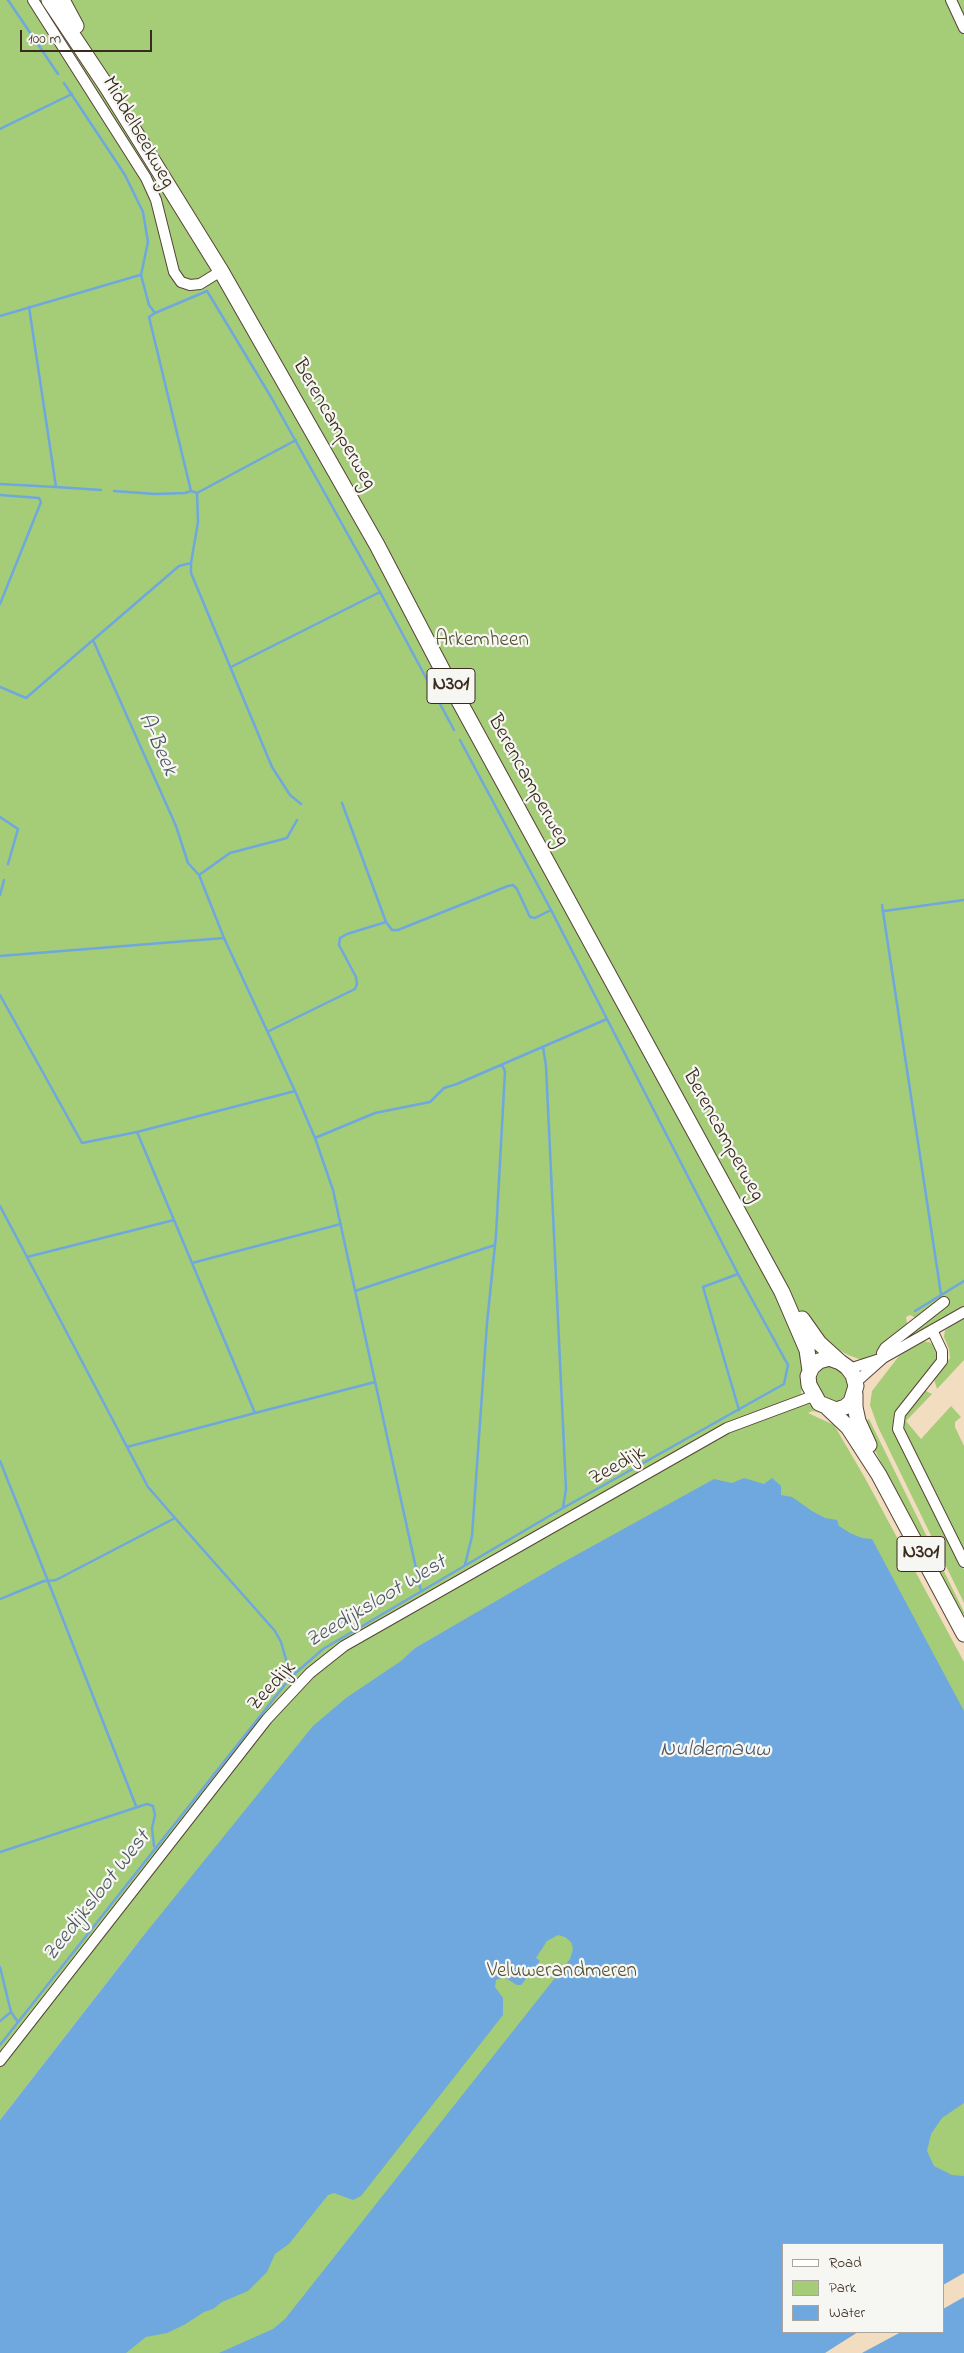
<!DOCTYPE html>
<style>
body{margin:0}
#map{position:relative;width:964px;height:2353px;overflow:hidden;background:#f2ddc0;font-family:"Indie Flower",sans-serif}
canvas{display:block}
.legend{position:absolute;left:782px;top:2243px;width:162px;height:90px;box-sizing:border-box;background:#f6f6f2;border:1px solid #aba49d;margin:0;padding:6px 9px;list-style:none;font-size:15px;color:#3b2a1e}
.legend li{display:flex;align-items:center;gap:10px;height:25px}
.legend b{width:25px;border:1px solid #aba49d}
.scale{position:absolute;left:20px;top:30px;width:132px;height:22px;box-sizing:border-box;border:2px solid #3b2a1e;border-top:0;padding-left:6px;font-size:15px;line-height:18px;white-space:nowrap;color:#3b2a1e;-webkit-text-stroke:4px #f6f6f2;paint-order:stroke}
</style>
<div id="map">
<canvas width="964" height="2353"></canvas>
<ul class="legend">
<li><b style="height:6px;background:#fff"></b>Road</li>
<li><b style="height:14px;background:#a5cc77"></b>Park</li>
<li><b style="height:14px;background:#6fa8de"></b>Water</li>
</ul>
<div class="scale">100 m</div>
</div>
<script>
const context = document.querySelector('canvas').getContext('2d');
context.lineJoin = 'round';
function fillPath(path, color) { context.fillStyle = color; context.fill(path, 'evenodd'); }
const poly = rows => new Path2D(rows.map(r => 'M' + r).join(''));
function strokePath(path, color, width, dash) { context.strokeStyle = color; context.lineWidth = width; context.lineCap = dash ? 'butt' : 'round'; context.setLineDash(dash || []); context.stroke(path); }
function write(font, color, halo, rows, align = 'center') {
  context.font = font + ' "Indie Flower",sans-serif'; context.lineWidth = 4.5; context.setLineDash([]); context.textBaseline = 'middle'; context.strokeStyle = halo; context.fillStyle = color; for (const [text, x, y, turn = 0] of rows) {
    context.save(); context.translate(x, y); context.rotate((+turn || 0) * Math.PI / 180); context.textAlign = isNaN(turn) ? turn : align; if (halo) context.strokeText(text, 0, 0); context.fillText(text, 0, 0); context.restore();
  }
}
fillPath(poly([
 [0,0,964,0,964,1308,891,1350,916,1318,910,1315,906,1317,907,1324,873,1358,865,1361,848,1355,839,1350,805,1369,801,1393,810,1405,829,1416,813,1411,808,1413,834,1425,865,1478,964,1662,964,2272,943,2244,783,2244,783,2332,845,2338,824,2353,0,2353,140,1940,0,2120],
 [668,1505,405,1659,404,1659,415,1648],
 [964,1317,964,1360,937,1389,934,1379,950,1358,949,1349,944,1337,945,1330],
 [921,1341,929,1342,935,1346,938,1355,937,1360,895,1414,893,1426,938,1513,964,1570,964,1603,878,1427,870,1405,872,1391,899,1356],
 [829,1366,840,1371,847,1381,848,1387,845,1396,838,1401,832,1401,823,1397,815,1382,821,1369],
 [924,1390,932,1394,906,1421,921,1439,951,1406,961,1417,955,1422,955,1427,964,1446,964,1554,902,1431,905,1414],
 [869,1419,964,1612,964,1622,882,1465,862,1423]
]), '#a5cc77');
fillPath(poly([
 [744,1478,764,1484,772,1478,781,1486,781,1495,792,1497,812,1511,825,1518,837,1520,839,1526,850,1533,862,1538,872,1539,964,1711,964,2103,942,2118,931,2134,927,2151,934,2166,952,2175,964,2176,964,2273,943,2285,943,2244,783,2244,783,2332,858,2332,825,2353,219,2353,273,2329,285,2319,570,1959,573,1949,571,1942,565,1937,558,1935,547,1941,536,1958,540,1961,521,1985,517,1985,504,1977,496,1980,495,1987,503,1998,503,2015,361,2196,353,2200,334,2193,328,2195,289,2244,275,2254,267,2272,248,2291,222,2302,213,2309,204,2312,184,2325,167,2333,146,2337,126,2353,0,2353,0,2120,140,1940,313,1726,346,1698,401,1661,415,1648,560,1564,714,1479,732,1483],
 [964,2297,964,2353,862,2353,901,2332,943,2332,943,2309]
]), '#6fa8de');
strokePath(poly([
 [8,0,58,74],
 [64,83,125,175,143,212,148,242,141,275,149,305,155,313],
 [0,129,72,94],
 [0,316,140,275],
 [0,484,56,487,29,307],
 [56,487,101,490],
 [114,491,155,494,185,493,191,491],
 [197,493,191,491,149,317,155,313,207,291,271,397,380,592,231,667],
 [0,495,39,498,41,502,0,604],
 [191,563,191,573,272,767,290,795,301,804],
 [380,592,454,730],
 [0,687,26,698,93,640],
 [342,803,386,922],
 [0,817,18,829,8,864],
 [199,875,230,853,287,838,297,820],
 [0,895,4,880],
 [882,905,941,1294],
 [884,911,964,900],
 [224,938,295,1091,315,1138,333,1190,421,1591],
 [0,956,224,938,199,875,188,863,176,826,93,640,179,566,191,563,198,522,197,493,296,440],
 [0,995,82,1143,137,1132,295,1091],
 [269,1031,355,989,357,984,356,977,339,945,340,938,347,934,386,922,392,930,398,930,508,886,513,885,517,889,530,917,535,918,551,910],
 [543,1047,546,1066,566,1489,563,1508],
 [137,1132,174,1220],
 [315,1138,375,1113,430,1102,444,1088,457,1084,607,1019],
 [0,1206,27,1257],
 [341,1224,192,1263,255,1413,375,1382],
 [192,1263,174,1220,27,1257,127,1447,255,1413],
 [738,1274,703,1287,739,1410],
 [355,1291,495,1245],
 [915,1311,964,1281],
 [0,1461,48,1581,56,1580,175,1518,148,1487,127,1447],
 [175,1518,275,1631,281,1642,291,1677],
 [465,1565,472,1536,487,1323,496,1235,505,1071,502,1065],
 [0,1599,44,1581,48,1581,136,1806],
 [0,1852,147,1804,153,1806,155,1815,152,1828,154,1846],
 [0,1967,11,2012,0,2021],
 [11,2012,18,2022],
 [0,2045,291,1677,323,1649,563,1508,784,1384,788,1365,738,1274,551,910,460,740]
]), '#6fa8de', 2.5);
const street = poly([
 [33,0,146,178,156,200,174,272,181,282,190,285,200,284,221,271],
 [951,0,964,28],
 [932,1330,942,1351,942,1361,900,1414,898,1429,964,1562],
 [849,1369,883,1358,964,1312],
 [855,1383,883,1358,882,1353,885,1348,944,1302],
 [0,2061,267,1719,310,1673,344,1646,727,1428,813,1396]
]);
const primary = poly([
 [49,0,107,87,221,271,377,545,446,677,782,1292,807,1350,810,1371],
 [62,0,76,26],
 [802,1319,819,1343,840,1362],
 [829,1358,840,1362,847,1367,853,1375,856,1386,851,1402,845,1407,836,1410,819,1403,809,1385,808,1376,812,1367,819,1361,829,1358],
 [855,1394,855,1407,858,1421,869,1445],
 [828,1408,848,1427,879,1475,964,1634]
]);
strokePath(street, '#564536', 12);
strokePath(primary, '#564536', 17);
strokePath(street, '#fff', 10);
strokePath(primary, '#fff', 15);
for (const [x, y, w] of [
 [451,686,48],
 [921,1554,48]
]) { const box = new Path2D(); box.roundRect(x - w / 2, y - 17.5, w, 35, 4); context.fillStyle = '#f6f6f2'; context.fill(box); strokePath(box, '#3b2a1e', 1); }
write('bold 20px', '#3b2a1e', null, [
 ["N301",451,686],
 ["N301",921,1554]
]);
write('21px', '#3b2a1e', '#f6f6f2', [
 ["Middelbeekweg",137,133,60],
 ["Berencamperweg",333,425,60],
 ["Berencamperweg",527,781,61],
 ["Berencamperweg",722,1136,61],
 ["Zeedijk",618,1467,-29],
 ["Zeedijk",273,1687,-47]
]);
write('21px', '#565234', '#f6f6f2', [
 ["Arkemheen",482,642],
 ["Veluwerandmeren",562,1973]
]);
write('italic 22px', '#4d5661', '#f6f6f2', [
 ["A-Beek",156,745,66],
 ["Zeedijksloot West",377,1603,-31],
 ["Nuldernauw",715,1751],
 ["Zeedijksloot West",98,1897,-52]
]);
</script>
